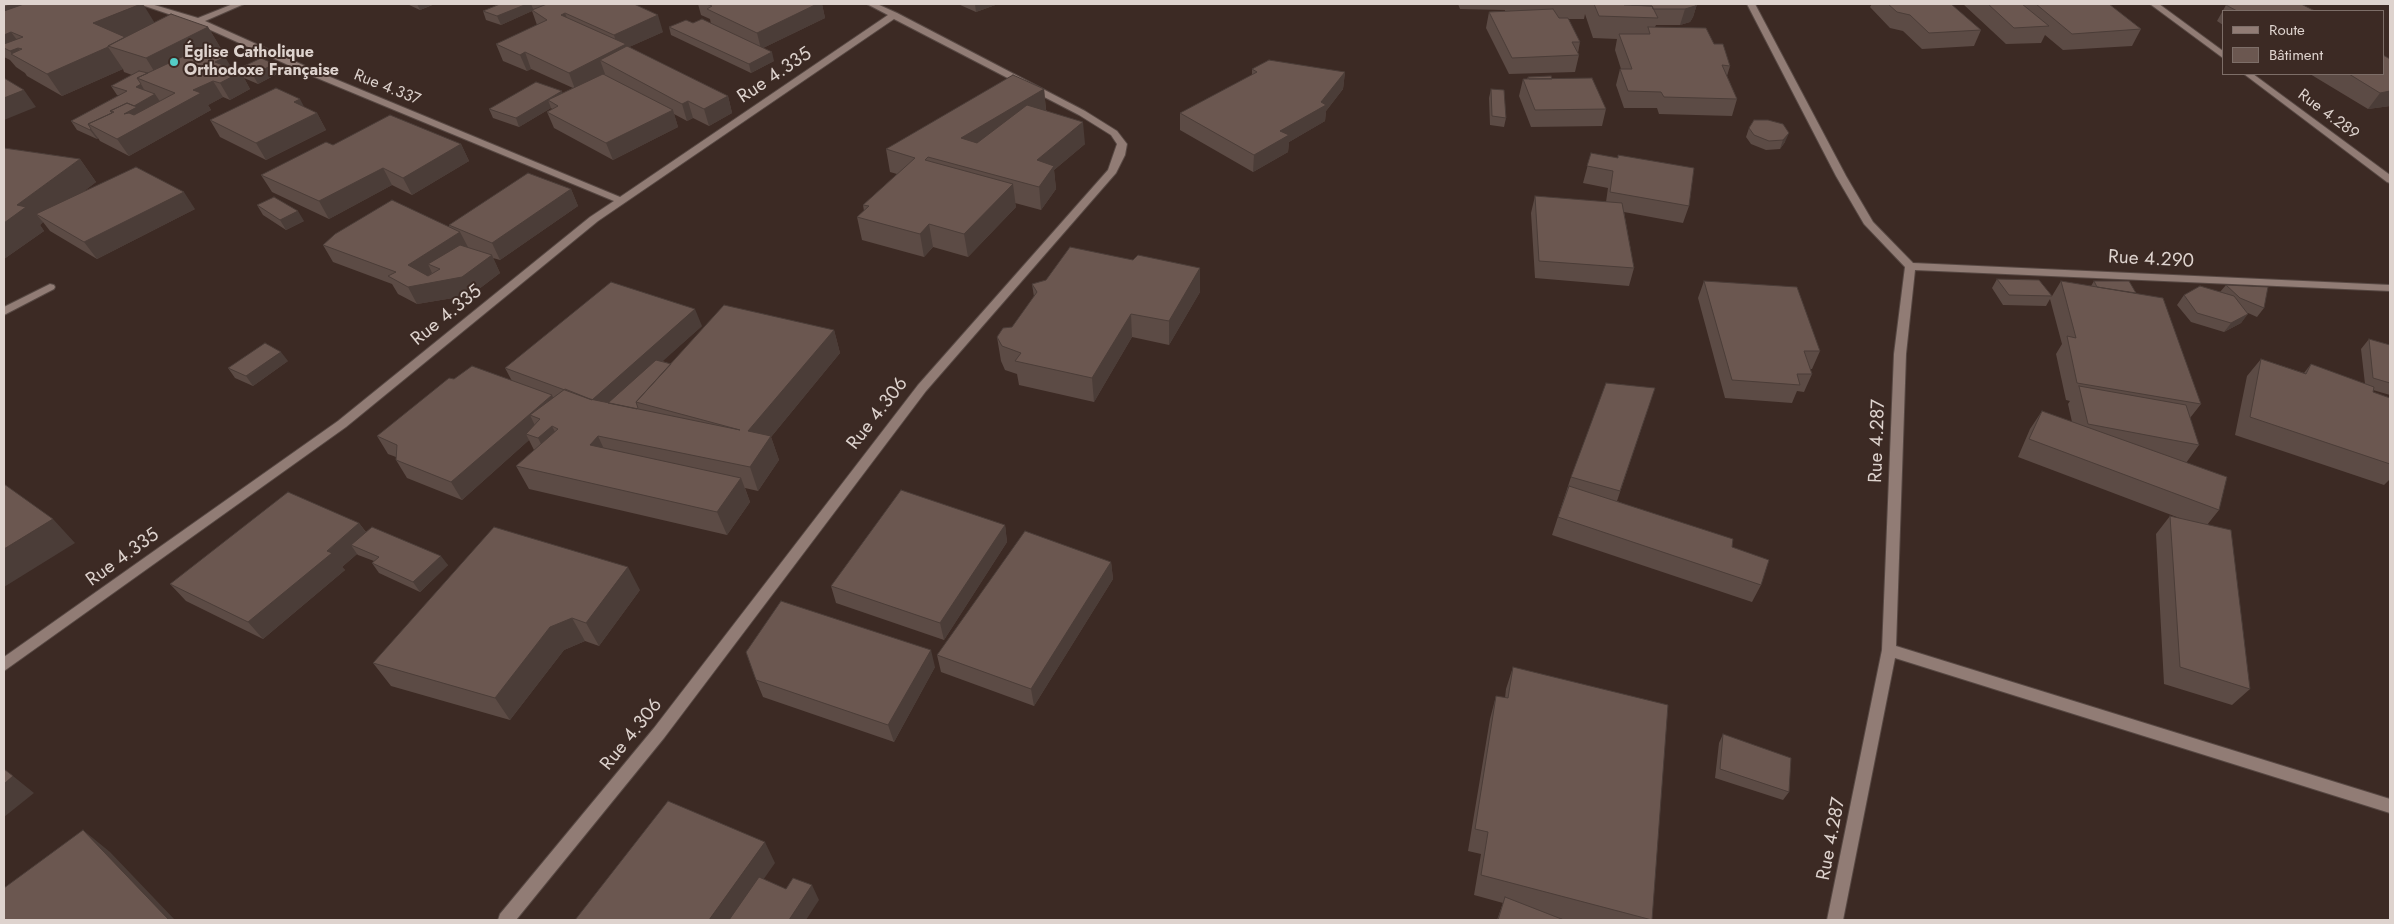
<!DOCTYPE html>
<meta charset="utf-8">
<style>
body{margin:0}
#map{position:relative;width:2394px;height:924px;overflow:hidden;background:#3c2a24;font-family:Jost,sans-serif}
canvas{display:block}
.frame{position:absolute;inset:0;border:5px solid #ded3ce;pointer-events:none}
.legend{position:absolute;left:2222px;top:10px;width:162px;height:65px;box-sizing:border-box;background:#3c2a24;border:1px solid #7d6e68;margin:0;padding:6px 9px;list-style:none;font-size:15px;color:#ded3ce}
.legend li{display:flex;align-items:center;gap:10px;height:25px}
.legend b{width:25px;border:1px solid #7d6e68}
</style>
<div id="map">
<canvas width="2394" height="924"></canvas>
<div class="frame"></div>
<ul class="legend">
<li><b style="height:6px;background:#917c75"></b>Route</li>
<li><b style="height:14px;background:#6b5750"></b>Bâtiment</li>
</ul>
</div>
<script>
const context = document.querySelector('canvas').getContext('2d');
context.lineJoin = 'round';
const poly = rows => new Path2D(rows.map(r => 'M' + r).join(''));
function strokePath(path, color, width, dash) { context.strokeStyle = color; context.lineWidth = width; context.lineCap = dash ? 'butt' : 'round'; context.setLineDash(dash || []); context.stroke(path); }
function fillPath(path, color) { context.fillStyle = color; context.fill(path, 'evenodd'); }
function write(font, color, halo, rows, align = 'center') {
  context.font = font + ' Jost,sans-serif'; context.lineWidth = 4; context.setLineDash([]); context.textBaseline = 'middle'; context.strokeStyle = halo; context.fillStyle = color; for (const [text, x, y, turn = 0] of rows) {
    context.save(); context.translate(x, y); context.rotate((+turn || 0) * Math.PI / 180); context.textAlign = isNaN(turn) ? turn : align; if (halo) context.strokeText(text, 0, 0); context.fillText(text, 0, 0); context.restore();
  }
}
const minor = poly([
 [139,4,151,4,198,18,233,4,244,4,205,21,323,74,620,197,888,15,867,4,877,4,897,13,1085,111,1117,131,1127,144,1125,155,1116,173,926,391,664,738,516,920,498,920,500,914,654,728,918,385,1108,170,1117,144,1111,135,1079,115,894,19,598,221,346,427,4,671,4,657,338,421,590,217,614,201,317,78,195,23,139,4],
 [1747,4,1755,4,1846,176,1873,222,1913,263,2390,285,2390,291,1915,270,1906,354,1896,646,2390,799,2390,813,1895,658,1843,920,1827,920,1882,650,1894,354,1905,267,1864,224,1836,176,1747,4],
 [2150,4,2159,4,2223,51,2223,58,2150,4],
 [2244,74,2253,74,2390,175,2390,183,2387,182,2244,74],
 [50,284,54,285,55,287,54,289,4,315,4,307,50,284]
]);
strokePath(minor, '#574843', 2);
fillPath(minor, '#917c75');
fillPath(poly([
 [4,4,155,23,208,27,223,52,219,55,232,69,240,72,238,69,274,64,279,73,258,84,244,78,250,89,230,100,223,97,208,105,211,110,129,156,100,141,98,138,97,139,77,130,71,121,119,95,117,95,111,86,132,75,124,72,123,69,62,96,27,76,25,73,16,67,10,60,4,57],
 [407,4,435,4,420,10],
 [500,4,634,4,663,32,629,47,728,96,732,113,709,126,693,118,687,121,674,114,678,127,613,160,554,128,547,112,552,109,551,108,519,127,493,118,489,109,563,93,573,88,531,69,527,71,503,61,496,44,537,25,532,11,501,25,486,20,483,11],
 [698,4,822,4,825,18,763,48,774,61,751,73,671,35,669,27,711,24,710,19,701,15],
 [958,4,998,4,976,12],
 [1458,4,1697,4,1693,17,1690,22,1680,25,1656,25,1655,27,1714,44,1730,66,1727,76,1737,99,1732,116,1659,114,1657,108,1624,108,1616,85,1620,69,1621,69,1615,50,1617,39,1593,38,1585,14,1584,19,1568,19,1580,42,1578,53,1579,55,1575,72,1509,74,1486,28,1489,12,1505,11,1505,10,1460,9],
 [1872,4,1951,4,1981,30,1974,46,1922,49,1903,31,1890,28,1870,7],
 [1963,4,2109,4,2141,29,2132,46,2063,50,2045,35,2041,43,2006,44],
 [2226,5,2315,11,2223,11,2223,25,2217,21],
 [1252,69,1345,72,1343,89,1326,111,1325,121,1289,142,1288,152,1253,172,1180,130,1180,113,1252,75],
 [2310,74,2383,74,2390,106,2368,109],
 [1528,77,1552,79,1606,109,1602,126,1531,127,1519,96,1523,79,1527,79],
 [1044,89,1046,110,1085,144,1054,170,1056,189,1041,210,1015,203,1016,207,968,257,933,247,924,257,862,240,857,217,864,211,863,205,897,174,890,172,886,149],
 [1491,89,1506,118,1504,127,1490,125,1489,98],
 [305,108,317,113,326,130,266,160,220,137,210,120],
 [1754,120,1785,142,1780,149,1766,150,1751,144,1746,137,1749,128],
 [461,144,469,161,412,195,392,185,329,219,272,192,261,175,333,145],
 [4,148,80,159,96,182,84,191,195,209,97,259,50,231,43,222,40,225,44,231,4,259],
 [1591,153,1689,206,1683,223,1624,212,1634,268,1629,286,1535,278,1531,213,1535,196,1606,202,1608,188,1583,183],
 [571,189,578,206,500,260,493,258,500,273,471,295,417,304,398,294,392,284,333,262,323,245,449,227,449,225],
 [257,205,304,221,286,230,263,215],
 [1997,279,2052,296,2061,281,2091,286,2094,281,2201,404,2190,418,2199,445,2186,463,2219,510,2207,525,2250,689,2232,705,2164,684,2156,534,2170,516,2182,519,2018,457,2030,429,2042,411,2072,422,2068,404,2070,401,2066,400,2056,354,2062,344,2050,299,2046,306,2003,305,1992,288],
 [1704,281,1820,351,1812,369,1810,369,1812,374,1804,392,1797,391,1792,403,1725,398,1698,298],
 [1032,284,1200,292,1169,345,1132,337,1094,402,1019,385,1017,374,1005,370,1001,361,997,337,1012,327,1034,297],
 [2226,285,2264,308,2257,317,2248,313,2241,323,2224,332,2191,322,2177,305,2184,295,2220,292],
 [702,326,662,361,671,364,834,330,840,353,771,437,779,460,758,491,745,488,750,502,727,535,529,489,516,466,534,450,529,440,462,500,407,478,396,460,396,457,388,454,377,436,454,379,512,381,505,368],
 [2369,339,2390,345,2390,395,2373,390,2373,392,2390,398,2390,479,2384,485,2235,435,2247,376,2261,359,2304,373,2311,364,2365,384,2361,349],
 [288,361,253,386,235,378,228,368],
 [1655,388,1617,501,1732,547,1761,585,1752,602,1552,535,1571,477],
 [359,523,366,532,448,565,420,592,379,573,372,563,374,561,358,555,357,554,342,567,345,570,263,639,186,601,170,584],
 [1005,525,1007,542,944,640,836,603,831,586],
 [1111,562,1113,579,1034,706,941,672,937,655],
 [640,590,599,646,585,641,564,650,510,720,391,686,373,663],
 [935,667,894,742,763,697,756,680],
 [1513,667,1652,920,1567,920,1558,918,1564,920,1497,920,1503,903,1474,895,1481,854,1468,851,1490,719,1496,696,1505,698,1506,689],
 [1723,734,1789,792,1783,800,1715,778,1719,743]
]), '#5c4b45');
fillPath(poly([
 [12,4,73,4,11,32,27,53,22,49,18,48,30,64,12,54,10,51,4,48,4,7],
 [141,4,143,4,156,25,107,44,93,23],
 [417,4,434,4,420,10],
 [527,4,531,4,534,11,532,10,532,11,501,25,497,16],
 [817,4,822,4,825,18,761,49,757,33],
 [975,4,998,4,976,12],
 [1697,4,1693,17,1690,22,1680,25,1685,9],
 [565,13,571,29,556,18],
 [658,15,663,32,600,60,605,74,575,89,569,73,618,48,614,35],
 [208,27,223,52,162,84,146,58],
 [108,47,123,69,62,96,47,74],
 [525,52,531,69,527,71,520,55],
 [772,52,774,61,751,73,749,64],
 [225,57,235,73,215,62],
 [274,64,279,73,258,84,253,75],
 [241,72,250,89,230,100,220,83],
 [1345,72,1343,89,1326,111,1325,121,1289,142,1288,152,1253,172,1254,155,1280,131,1321,102],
 [213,81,223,97,208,105,211,110,129,156,117,139,116,116,155,94,161,103,193,90],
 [141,84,146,93,136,87],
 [1044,89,1046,111,964,161,961,138],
 [24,90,36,107,4,120,4,98],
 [562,91,565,100,548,100,551,108,519,127,516,118],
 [2390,91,2390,106,2368,109,2380,93],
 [728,96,732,113,709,126,704,109],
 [300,99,309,116,294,102],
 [688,101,693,118,687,121,682,104],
 [673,110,678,127,613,160,606,143],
 [317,113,326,130,266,160,256,143],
 [1083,122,1085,144,1054,170,1056,189,1041,210,1037,160],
 [91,129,98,138,97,139,90,130],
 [1789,133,1785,142,1780,149,1783,140],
 [461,144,469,161,412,195,403,178],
 [80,159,96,182,47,220,36,214,43,222,40,225,44,231,4,259,4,223,17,205],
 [383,168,392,185,329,219,319,201],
 [1013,184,1016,207,968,257,964,234],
 [571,189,578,206,500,260,492,243],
 [184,192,195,209,97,259,84,242],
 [298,211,304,221,286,230,280,220],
 [929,224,933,247,924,257,920,234],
 [460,232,469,249,428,264,432,273,417,283,408,265],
 [492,255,500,273,471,295,417,304,408,287],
 [1200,268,1200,292,1169,345,1169,321],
 [695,309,702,326,604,414,591,400],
 [1131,314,1132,337,1094,402,1092,378],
 [2248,314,2241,323,2224,332,2231,323],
 [834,330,840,353,771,437,779,460,758,491,750,467,748,431],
 [281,352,288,361,253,386,246,376],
 [552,395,560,413,540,419,530,415,538,432,526,434,529,440,462,500,451,482],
 [552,426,564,450,550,462,538,438],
 [598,436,609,460,590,445],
 [741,478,750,502,727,535,717,512],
 [53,519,75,543,4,587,4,549],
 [359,523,372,541,351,545,357,554,342,567,345,570,263,639,248,622],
 [1005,525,1007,542,944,640,940,623],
 [441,556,448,565,420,592,413,582],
 [1111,562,1113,579,1034,706,1031,689],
 [628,567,640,590,599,646,586,623],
 [572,618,585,641,564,650,510,720,495,698,550,627],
 [931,650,935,667,894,742,888,725],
 [13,776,34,793,4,817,4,784],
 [83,830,110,852,175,920,169,920],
 [765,842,775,863,735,920,709,920],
 [812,885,819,900,806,920,789,920]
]), '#4b3d38');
const building = poly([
 [4,4,12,4,4,7,4,4],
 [24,4,141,4,93,23,125,37,108,46,108,47,47,74,11,54,22,49,18,48,10,51,4,48,4,44,23,37,11,32,4,35,4,11,24,4],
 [500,4,527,4,497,16,483,11,500,4],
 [547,4,634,4,658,15,614,35,565,13,561,15,626,44,569,73,525,52,520,55,496,44,547,20,532,10,547,4],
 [706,4,817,4,757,33,707,9,712,6,706,4],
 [1594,4,1623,4,1624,5,1652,6,1658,18,1599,16,1594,4],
 [1629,4,1697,4,1695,6,1685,9,1653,9,1652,6,1632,5,1629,4],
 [1888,4,1951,4,1981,30,1929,33,1910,15,1897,12,1888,4],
 [1988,4,2022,4,2049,26,2014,28,1988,4],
 [2036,4,2109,4,2141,29,2072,34,2036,4],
 [2235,4,2301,4,2315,11,2237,11,2226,5,2235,4],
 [1553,9,1559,18,1568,18,1580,42,1572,42,1579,55,1512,58,1489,12,1553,9],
 [171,14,208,27,146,58,108,46,171,14],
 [702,19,772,52,749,64,669,27,686,20,693,23,702,19],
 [1648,27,1706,28,1714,44,1723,44,1730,66,1722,65,1737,99,1664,97,1661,92,1628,91,1620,69,1632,69,1619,34,1650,34,1648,27],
 [627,46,728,96,704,109,688,101,682,104,600,60,627,46],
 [201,48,225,57,215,62,241,72,220,83,213,81,193,90,201,93,117,139,88,124,114,112,110,111,127,103,137,107,124,114,129,113,134,115,175,93,137,78,201,48],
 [2383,55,2390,59,2390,91,2380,93,2349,74,2383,74,2383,55],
 [261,58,274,64,253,75,238,69,261,58],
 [1269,60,1345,72,1321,102,1326,105,1280,131,1289,135,1254,155,1180,113,1257,72,1252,69,1269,60],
 [139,71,148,73,137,78,141,84,136,87,155,94,134,106,127,103,110,111,112,113,88,124,91,129,90,130,71,121,127,91,111,86,139,71],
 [603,74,673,110,606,143,547,112,558,106,548,100,603,74],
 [1013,75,1044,89,961,138,977,143,1027,105,1083,122,1037,160,1054,166,1039,187,928,157,925,160,1013,184,964,234,929,224,920,234,857,217,869,206,863,205,915,158,886,149,1013,75],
 [1551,76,1552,79,1529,79,1528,77,1551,76],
 [4,78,24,90,4,98,4,78],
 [1592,78,1606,109,1535,110,1523,79,1592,78],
 [536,82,562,91,516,118,489,109,536,82],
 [276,88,300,99,294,102,317,113,256,143,210,120,276,88],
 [1491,89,1504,90,1506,118,1492,116,1491,89],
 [390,115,461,144,403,178,383,168,319,201,261,175,326,142,333,145,390,115],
 [1754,120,1768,120,1783,124,1789,133,1783,140,1769,141,1754,135,1749,128,1754,120],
 [4,148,80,159,17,205,26,207,4,223,4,148],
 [1591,153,1618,158,1618,155,1694,168,1689,206,1610,192,1613,171,1587,166,1591,153],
 [136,167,184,192,84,242,36,214,136,167],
 [528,173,571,189,492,243,449,225,528,173],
 [1535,196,1622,203,1634,268,1539,261,1535,196],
 [274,197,298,211,280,220,257,205,274,197],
 [392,200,460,232,408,265,428,276,440,269,428,264,460,245,492,255,462,277,408,287,388,276,396,272,323,245,335,234,392,200],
 [1070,247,1133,260,1138,255,1200,268,1169,321,1131,314,1092,378,1015,361,1021,353,1002,346,997,337,1003,328,1012,327,1037,292,1032,284,1046,280,1070,247],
 [1997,279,2039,280,2052,296,2009,295,1997,279],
 [1704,281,1797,287,1820,351,1804,351,1812,374,1797,374,1800,385,1732,380,1704,281],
 [2061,281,2163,298,2201,404,2077,383,2067,336,2076,338,2061,281],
 [2094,281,2129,281,2136,293,2097,287,2094,281],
 [611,282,695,309,592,400,505,368,611,282],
 [2226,285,2268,287,2264,308,2240,298,2226,285],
 [2200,286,2234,296,2248,314,2231,323,2197,313,2184,295,2200,286],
 [724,305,834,330,748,431,771,436,750,467,598,436,590,445,741,478,717,512,516,466,558,429,552,426,538,438,526,434,540,419,530,415,565,389,590,399,740,430,636,402,724,305],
 [2369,339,2390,345,2390,383,2373,378,2369,339],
 [265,343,281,352,246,376,228,368,265,343],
 [2261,359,2306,374,2311,364,2374,387,2373,392,2390,398,2390,464,2250,417,2261,359],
 [656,360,671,364,636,402,638,408,637,409,608,403,656,360],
 [472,366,552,395,451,482,396,460,397,445,377,436,449,378,454,379,472,366],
 [1606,383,1655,388,1620,491,1571,477,1606,383],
 [2079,386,2186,405,2199,445,2088,424,2079,386],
 [2042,411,2227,477,2219,510,2029,439,2042,411],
 [4,484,53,519,4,549,4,484],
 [1569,486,1733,539,1732,547,1769,560,1761,585,1558,517,1569,486],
 [901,490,1005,525,940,623,831,586,901,490],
 [288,492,359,523,327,551,332,553,248,622,170,584,288,492],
 [2170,516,2231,530,2250,689,2180,667,2170,516],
 [372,527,441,556,413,582,372,563,379,557,351,545,372,527],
 [494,527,628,567,586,623,572,618,550,627,495,698,373,663,494,527],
 [1025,531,1111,562,1031,689,937,655,1025,531],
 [781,601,931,650,888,725,756,680,746,652,781,601],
 [1513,667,1668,705,1652,920,1481,875,1488,832,1475,829,1496,696,1508,698,1513,667],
 [1723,734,1791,758,1789,792,1720,769,1723,734],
 [4,769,13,776,4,784,4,769],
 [668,801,765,842,709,920,575,920,668,801],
 [83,830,169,920,4,920,4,888,83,830],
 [759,877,786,889,793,878,812,885,789,920,729,920,759,877],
 [1505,897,1564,920,1498,920,1505,897]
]);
fillPath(building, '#6b5750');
strokePath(building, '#4b3d38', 1);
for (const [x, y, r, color] of [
 [174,62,5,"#54cdc6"]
]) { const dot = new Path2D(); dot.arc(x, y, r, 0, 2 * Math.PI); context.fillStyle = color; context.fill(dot); strokePath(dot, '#3c2a24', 2); }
write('bold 16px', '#ded3ce', '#3c2a24', [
 ["Église Catholique",184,53],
 ["Orthodoxe Française",184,71]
], 'left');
write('16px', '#ded3ce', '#3c2a24', [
 ["Rue 4.337",387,88,22],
 ["Rue 4.289",2328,115,37]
]);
write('19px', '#ded3ce', '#3c2a24', [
 ["Rue 4.335",775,76,-34],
 ["Rue 4.290",2151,260,3],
 ["Rue 4.335",447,316,-39],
 ["Rue 4.306",878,414,-52],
 ["Rue 4.287",1878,441,-88],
 ["Rue 4.335",123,558,-36],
 ["Rue 4.306",632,735,-51],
 ["Rue 4.287",1832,839,-79]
]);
</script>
